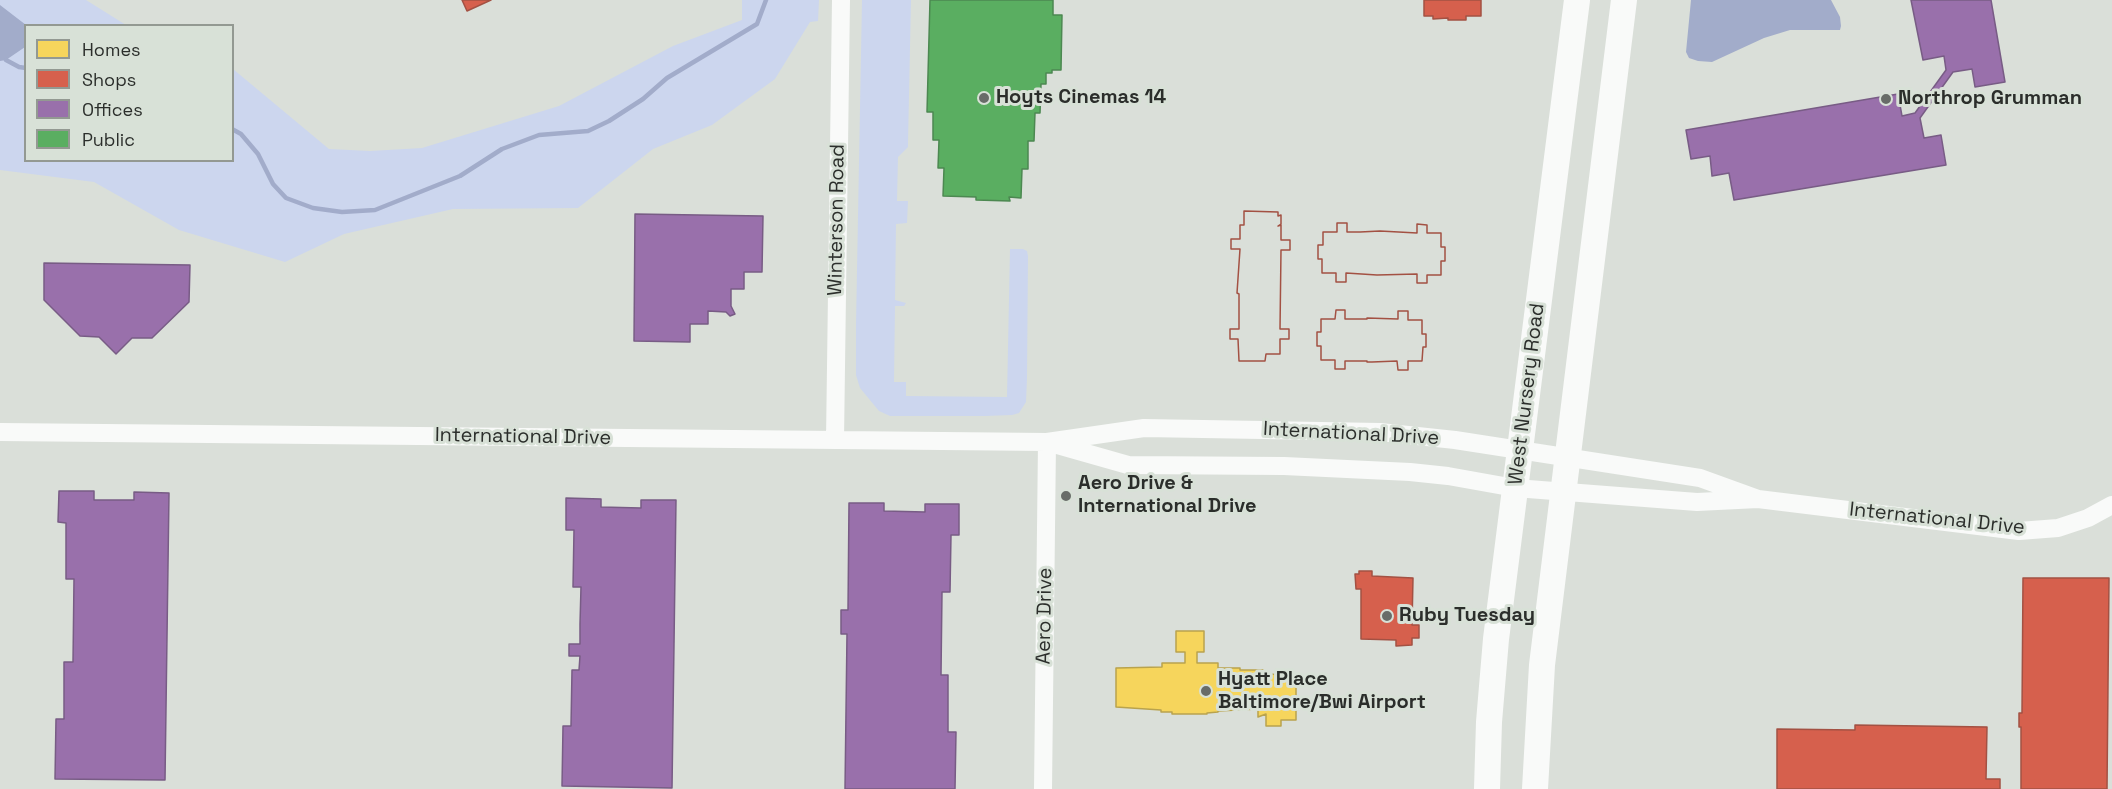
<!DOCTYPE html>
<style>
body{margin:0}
#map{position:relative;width:2112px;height:789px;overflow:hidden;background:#dadfd9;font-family:"Space Grotesk",sans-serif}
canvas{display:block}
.legend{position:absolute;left:24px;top:24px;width:210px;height:138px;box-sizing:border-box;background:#d8e1d7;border:2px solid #939992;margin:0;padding:8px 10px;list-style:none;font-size:18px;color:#2b2e2b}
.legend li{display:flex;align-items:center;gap:12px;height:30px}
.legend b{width:30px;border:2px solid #939992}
</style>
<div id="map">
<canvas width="2112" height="789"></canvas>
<ul class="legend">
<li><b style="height:16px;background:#f6d55c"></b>Homes</li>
<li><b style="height:16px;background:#d6604d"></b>Shops</li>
<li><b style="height:16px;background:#9970ab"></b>Offices</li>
<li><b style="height:16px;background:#5aae61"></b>Public</li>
</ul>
</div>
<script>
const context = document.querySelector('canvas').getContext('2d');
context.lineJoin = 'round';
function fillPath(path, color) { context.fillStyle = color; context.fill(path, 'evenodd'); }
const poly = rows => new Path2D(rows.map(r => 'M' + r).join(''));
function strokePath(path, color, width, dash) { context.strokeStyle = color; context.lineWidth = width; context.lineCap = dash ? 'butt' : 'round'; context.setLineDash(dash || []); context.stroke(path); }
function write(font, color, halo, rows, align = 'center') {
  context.font = font + ' "Space Grotesk",sans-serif'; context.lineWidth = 6; context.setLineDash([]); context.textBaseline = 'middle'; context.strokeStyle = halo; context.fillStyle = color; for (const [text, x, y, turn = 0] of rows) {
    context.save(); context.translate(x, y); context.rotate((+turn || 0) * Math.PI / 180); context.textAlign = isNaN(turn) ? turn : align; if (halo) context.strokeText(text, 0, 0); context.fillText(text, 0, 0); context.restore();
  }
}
fillPath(poly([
 [0,0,86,0,126,25,26,26,26,160,232,160,233,69,329,149,370,151,422,148,559,106,673,46,742,20,742,0,819,0,818,21,810,22,775,79,712,125,653,149,578,208,453,209,344,234,285,262,179,230,94,182,0,170],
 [862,0,911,0,908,143,908,147,898,157,897,201,908,201,907,223,896,224,895,300,906,303,904,306,895,306,894,382,906,382,906,396,1007,397,1010,249,1023,249,1027,251,1028,256,1027,378,1026,402,1019,413,1012,415,985,416,890,416,879,411,860,388,856,375,856,324]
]), '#ccd6ee');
fillPath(poly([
 [1691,0,1831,0,1840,17,1841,26,1840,30,1790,30,1764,38,1712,62,1698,61,1689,58,1686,52],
 [0,5,26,25,25,47,6,60,0,61]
]), '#a2acca');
const homes = poly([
 [1176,631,1204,631,1204,652,1197,652,1197,663,1218,663,1218,668,1240,668,1240,670,1263,670,1263,674,1296,675,1296,720,1281,720,1281,726,1266,726,1266,714,1258,717,1258,709,1218,711,1218,712,1207,713,1207,714,1172,714,1172,712,1161,712,1161,710,1116,707,1116,668,1162,667,1162,663,1185,663,1185,652,1176,652,1176,631]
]);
fillPath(homes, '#f6d55c');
strokePath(homes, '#b9a34d', 1.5);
const shops = poly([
 [462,0,491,0,467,11,462,0],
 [1424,0,1481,0,1481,16,1466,16,1466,20,1448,20,1448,18,1433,19,1433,16,1424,16,1424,0],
 [1244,211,1278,212,1278,216,1281,215,1281,224,1278,226,1281,225,1281,240,1290,240,1290,250,1281,250,1280,329,1289,329,1289,339,1280,339,1280,354,1266,354,1265,361,1239,361,1238,339,1230,339,1230,329,1239,329,1239,294,1237,293,1240,249,1231,249,1231,239,1240,239,1240,225,1244,225,1244,211],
 [1244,211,1278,212,1278,216,1281,215,1281,224,1278,226,1281,225,1281,240,1290,240,1290,250,1281,250,1280,329,1289,329,1289,339,1280,339,1280,354,1266,354,1265,361,1239,361,1238,339,1230,339,1230,329,1239,329,1239,294,1237,293,1240,249,1231,249,1231,239,1240,239,1240,225,1244,225,1244,211],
 [1337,223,1347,223,1347,232,1360,232,1380,231,1417,233,1417,224,1427,225,1427,233,1441,233,1441,247,1445,247,1445,261,1441,261,1441,275,1427,275,1427,283,1417,283,1417,274,1377,275,1346,273,1346,282,1336,282,1336,273,1322,273,1322,259,1318,259,1318,245,1323,245,1323,232,1337,232,1337,223],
 [1337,223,1347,223,1347,232,1360,232,1380,231,1417,233,1417,224,1427,225,1427,233,1441,233,1441,247,1445,247,1445,261,1441,261,1441,275,1427,275,1427,283,1417,283,1417,274,1377,275,1346,273,1346,282,1336,282,1336,273,1322,273,1322,259,1318,259,1318,245,1323,245,1323,232,1337,232,1337,223],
 [1336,310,1345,310,1345,319,1367,319,1367,318,1398,319,1398,311,1408,311,1408,320,1422,320,1422,334,1426,334,1426,347,1423,347,1422,361,1408,361,1408,370,1398,370,1397,361,1372,362,1367,362,1367,361,1345,361,1345,369,1335,369,1335,360,1321,360,1321,346,1317,346,1317,332,1321,332,1321,319,1335,319,1336,310],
 [1336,310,1345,310,1345,319,1367,319,1367,318,1398,319,1398,311,1408,311,1408,320,1422,320,1422,334,1426,334,1426,347,1423,347,1422,361,1408,361,1408,370,1398,370,1397,361,1372,362,1367,362,1367,361,1345,361,1345,369,1335,369,1335,360,1321,360,1321,346,1317,346,1317,332,1321,332,1321,319,1335,319,1336,310],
 [1359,571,1372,571,1372,576,1413,578,1412,625,1419,625,1419,638,1412,638,1412,645,1396,646,1396,640,1361,639,1361,589,1356,589,1355,574,1359,574,1359,571],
 [2023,578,2109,578,2107,789,2021,789,2021,727,2019,727,2019,713,2022,713,2023,578],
 [1855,725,1987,727,1986,779,2000,779,2000,789,1777,789,1777,729,1855,730,1855,725]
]);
fillPath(shops, '#d6604d');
strokePath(shops, '#a35143', 1.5);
const offices = poly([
 [1911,0,1991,0,2005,82,1975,87,1972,69,1953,72,1920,118,1924,138,1941,135,1946,165,1734,200,1729,173,1712,176,1710,156,1691,159,1686,130,1898,94,1902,116,1915,113,1946,70,1944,56,1923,60,1911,0],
 [635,214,763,216,762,272,744,272,744,289,731,289,731,306,735,314,730,316,726,312,708,311,708,324,690,324,690,342,634,341,635,214],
 [44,263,190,265,189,302,152,338,132,338,116,354,99,337,80,336,44,300,44,263],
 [59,491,94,491,94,500,134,500,134,492,169,493,165,780,55,779,56,719,64,719,64,662,73,662,74,579,66,579,66,523,58,522,59,491],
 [566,498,601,499,601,507,641,508,641,500,676,500,672,788,562,786,563,726,571,726,572,670,579,670,580,656,569,656,569,644,580,644,580,624,581,587,573,587,574,530,566,530,566,498],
 [849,503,884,503,884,511,925,512,925,504,959,504,959,535,951,535,950,592,942,592,941,675,948,675,948,732,956,732,955,789,845,789,847,634,841,634,841,610,848,610,849,503]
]);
fillPath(offices, '#9970ab');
strokePath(offices, '#785c85', 1.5);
const public = poly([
 [930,0,1053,0,1053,15,1062,15,1061,70,1052,70,1052,73,1046,73,1046,84,1041,84,1040,113,1035,113,1034,141,1028,141,1028,169,1022,169,1021,198,1009,197,1010,201,976,200,976,197,943,196,944,168,938,168,939,140,933,140,933,112,927,112,930,0]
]);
fillPath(public, '#5aae61');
strokePath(public, '#4c8851', 1.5);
strokePath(poly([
 [6,60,19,67,26,68],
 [232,129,241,134,258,154,273,184,286,198,313,208,342,212,375,210,460,176,502,149,539,135,588,131,609,121,643,99,667,78,757,24,766,0]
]), '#a2acca', 4.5);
strokePath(poly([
 [0,432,1047,442,1144,428,1380,432,1455,440,1700,478,1758,499],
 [835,440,841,0],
 [1054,444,1128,465,1284,466,1410,472,1448,476,1515,488,1697,502,1758,499,2019,531,2058,528,2088,518,2112,505],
 [1043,789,1047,442]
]), '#f9faf9', 18);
strokePath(poly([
 [1487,789,1489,722,1496,639,1577,0],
 [1535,789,1542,665,1624,0]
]), '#f9faf9', 26);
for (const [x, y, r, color] of [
 [984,98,6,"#686c68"],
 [1886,99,6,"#686c68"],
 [1066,496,6,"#686c68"],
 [1387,616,6,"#686c68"],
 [1206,691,6,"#686c68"]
]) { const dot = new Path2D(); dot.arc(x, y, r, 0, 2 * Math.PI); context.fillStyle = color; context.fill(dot); strokePath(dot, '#d8e1d7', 2); }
write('bold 20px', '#2b2e2b', '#d8e1d7', [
 ["Hoyts Cinemas 14",996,98],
 ["Northrop Grumman",1898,99],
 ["Aero Drive &",1078,484],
 ["International Drive",1078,507],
 ["Ruby Tuesday",1399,616],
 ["Hyatt Place",1218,680],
 ["Baltimore/Bwi Airport",1218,703]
], 'left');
write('20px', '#2b2e2b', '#d8e1d7', [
 ["Winterson Road",837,220,-89],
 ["West Nursery Road",1527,394,-83],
 ["International Drive",1351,434,3],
 ["International Drive",523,437,1],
 ["International Drive",1937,519,6],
 ["Aero Drive",1045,616,-89]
]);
</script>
